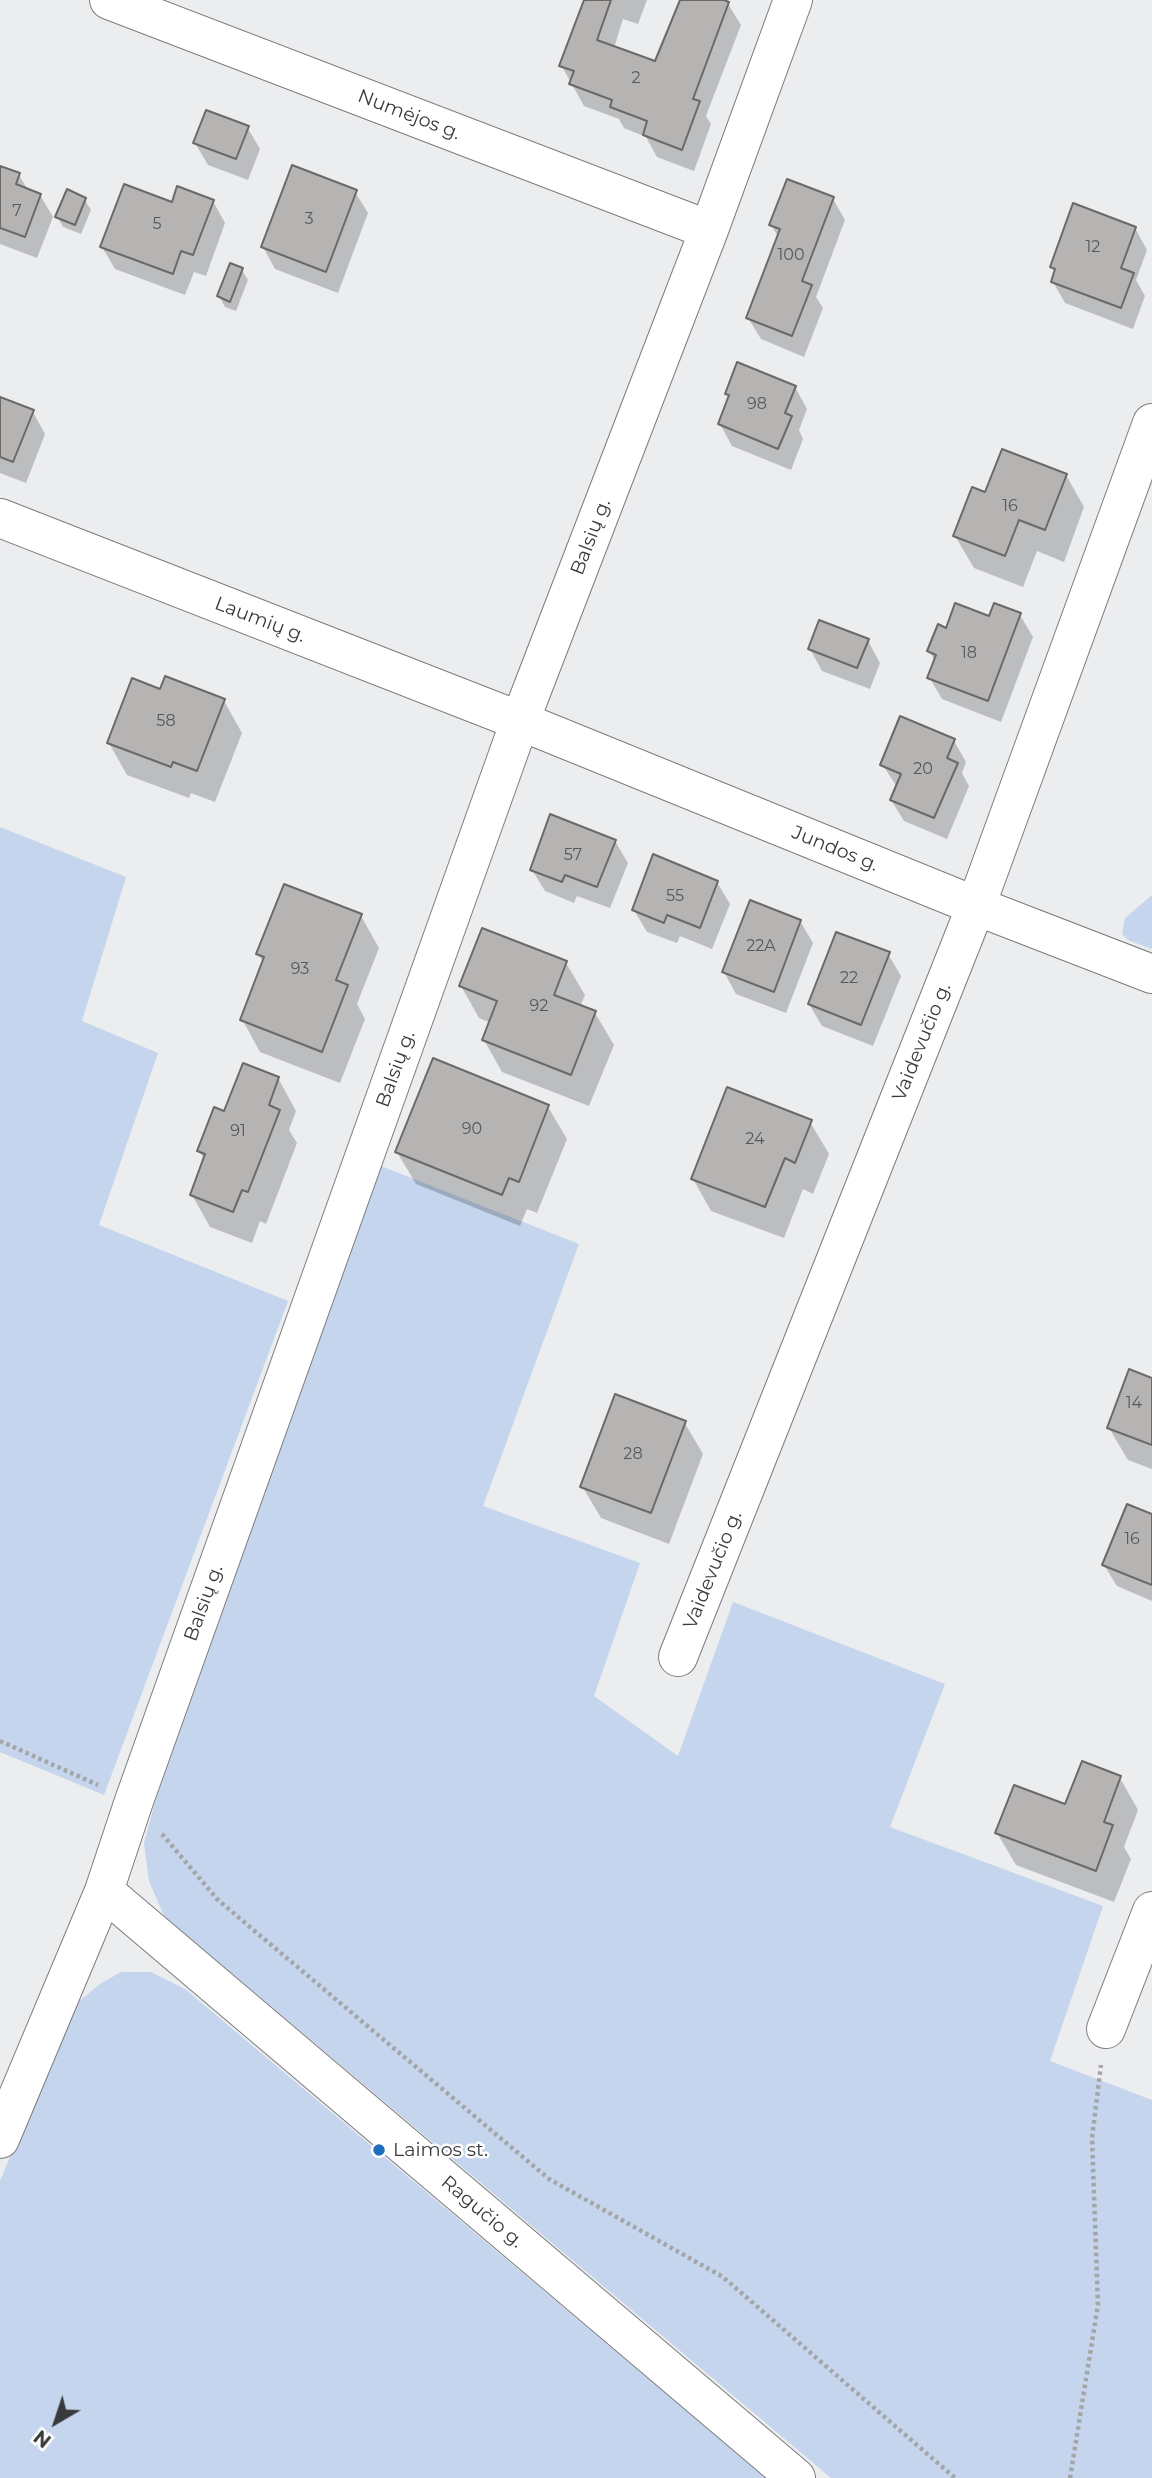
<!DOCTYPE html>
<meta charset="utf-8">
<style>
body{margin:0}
#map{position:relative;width:1152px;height:2478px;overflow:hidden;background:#ecedef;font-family:Montserrat,sans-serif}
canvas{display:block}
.north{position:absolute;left:21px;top:2387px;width:70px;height:70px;-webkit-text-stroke:5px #fff;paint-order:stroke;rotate:219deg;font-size:19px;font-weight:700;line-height:28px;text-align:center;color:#393a3b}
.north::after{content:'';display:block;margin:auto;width:24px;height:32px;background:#393a3b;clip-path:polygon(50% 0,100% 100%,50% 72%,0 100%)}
</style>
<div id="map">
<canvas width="1152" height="2478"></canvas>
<div class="north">N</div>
</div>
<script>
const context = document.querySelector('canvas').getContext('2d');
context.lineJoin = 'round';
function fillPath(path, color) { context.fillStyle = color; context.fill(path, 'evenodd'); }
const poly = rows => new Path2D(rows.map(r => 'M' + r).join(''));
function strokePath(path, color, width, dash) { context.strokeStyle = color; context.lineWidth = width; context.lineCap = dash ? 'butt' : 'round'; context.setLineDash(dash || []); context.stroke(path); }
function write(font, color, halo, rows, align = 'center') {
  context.font = font + ' Montserrat,sans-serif'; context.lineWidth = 5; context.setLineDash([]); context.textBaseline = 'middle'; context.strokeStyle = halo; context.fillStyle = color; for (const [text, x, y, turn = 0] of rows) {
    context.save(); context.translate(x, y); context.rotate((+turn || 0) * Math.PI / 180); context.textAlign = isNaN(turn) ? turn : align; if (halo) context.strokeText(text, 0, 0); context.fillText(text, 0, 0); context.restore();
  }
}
fillPath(poly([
 [0,827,126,877,82,1021,158,1053,99,1225,288,1301,104,1795,0,1752],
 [1152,895,1152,949,1128,940,1122,934,1125,918],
 [381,1166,579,1244,483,1506,640,1563,594,1696,678,1756,733,1602,945,1684,890,1827,1103,1906,1050,2061,1152,2100,1152,2478,831,2478,164,1916,149,1881,144,1843,155,1802],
 [121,1972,151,1972,185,1989,766,2478,0,2478,0,2181,72,2007,100,1984]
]), '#c4d5ed');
fillPath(poly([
 [586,0,647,0,638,24,623,19,614,48,656,64,682,0,719,0,728,4,741,25,706,116,711,124,694,171,657,157,646,137,624,128,619,119,584,106,561,65],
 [247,127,260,149,248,180,208,165,195,143],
 [0,170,19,175,28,190,40,195,53,217,37,258,0,244],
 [355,192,368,213,338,293,275,269,263,247],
 [833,199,845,220,816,297,823,308,804,357,761,339,748,318,779,238,771,225],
 [85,200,91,210,81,234,63,227,57,216],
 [213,201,225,223,206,276,194,272,185,295,115,269,102,247,173,204],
 [1135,228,1147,250,1136,280,1145,296,1133,329,1065,303,1053,282,1056,273,1052,266],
 [242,270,248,280,236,311,225,307,219,296],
 [795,387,807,409,799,430,803,439,791,470,732,446,720,424,730,399,727,394],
 [0,399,33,412,45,434,26,483,0,473],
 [1066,475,1084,507,1064,562,1037,551,1023,587,974,568,955,536,986,494],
 [1020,615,1033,637,1001,722,942,699,929,677,935,661,929,651,947,630,990,618],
 [868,641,880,663,870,689,822,671,810,649],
 [161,691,224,701,242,733,215,802,191,793,189,798,127,775,109,743],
 [954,741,966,762,962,773,969,786,947,839,904,821,891,800,897,787,882,764],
 [615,841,628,863,610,908,577,896,574,903,545,891,532,870],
 [717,882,730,904,712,949,680,936,677,943,647,932,634,910],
 [361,916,379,948,357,1004,365,1019,340,1083,260,1052,242,1019,264,963,258,954],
 [800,921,813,943,786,1013,736,994,724,972],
 [888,954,901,976,873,1046,822,1026,809,1004],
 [566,963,585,995,580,1007,595,1013,614,1045,589,1106,502,1072,484,1040,491,1023,479,1018,461,986],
 [278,1078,296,1111,289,1130,297,1143,266,1224,260,1221,252,1243,210,1227,192,1195,205,1160,199,1151,225,1113],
 [548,1107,567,1139,537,1213,527,1209,520,1226,416,1184,397,1152],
 [810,1122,829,1154,813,1194,803,1189,784,1238,711,1211,693,1179],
 [1152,1380,1152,1469,1128,1460,1109,1428],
 [684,1422,703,1454,669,1544,601,1518,582,1486],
 [1152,1516,1152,1601,1117,1586,1104,1565],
 [1120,1778,1138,1810,1124,1847,1131,1859,1114,1902,1016,1865,997,1833,1066,1806]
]), '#0003');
const building = poly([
 [584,0,611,0,597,40,655,61,680,0,724,0,729,2,693,99,700,101,682,150,643,135,647,121,610,107,612,100,569,84,574,71,559,66,584,0],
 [206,110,249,126,236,159,193,143,206,110],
 [292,165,357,190,326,272,261,247,292,165],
 [0,166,20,173,16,184,41,194,25,237,0,228,0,166],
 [787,179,834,197,802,281,812,285,792,336,746,318,780,229,769,225,787,179],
 [124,184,172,202,177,186,214,200,193,255,181,251,173,274,100,247,124,184],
 [67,189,86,198,75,225,55,217,67,189],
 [1073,203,1136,227,1121,268,1134,273,1121,308,1051,282,1055,269,1050,267,1073,203],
 [230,263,243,268,230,302,217,296,230,263],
 [737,362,796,386,785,413,792,416,778,449,718,424,729,395,725,394,737,362],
 [0,397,34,410,13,462,0,457,0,397],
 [1002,449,1067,474,1045,530,1019,520,1005,556,953,536,972,487,985,492,1002,449],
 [955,603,989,616,994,603,1021,613,988,701,927,678,936,655,927,651,938,624,946,628,955,603],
 [819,620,869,639,857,668,808,649,819,620],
 [165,676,225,699,197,771,173,762,171,767,107,743,132,678,160,689,165,676],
 [900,716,955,739,947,758,958,763,934,818,890,800,901,774,880,765,900,716],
 [550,814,616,840,597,887,565,875,562,882,530,870,550,814],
 [653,854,718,881,700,928,667,915,664,923,632,910,653,854],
 [284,884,362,914,336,980,348,985,322,1052,240,1020,264,957,256,954,284,884],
 [750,900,801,920,774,992,722,972,750,900],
 [482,928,567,961,554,995,596,1011,571,1075,482,1040,497,1001,459,986,482,928],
 [836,932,890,952,861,1025,808,1004,836,932],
 [433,1058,549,1105,519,1182,509,1178,502,1195,395,1152,433,1058],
 [243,1063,279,1077,269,1105,280,1110,248,1192,242,1190,233,1212,190,1195,205,1154,197,1151,214,1107,224,1111,243,1063],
 [727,1087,812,1120,795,1163,785,1158,765,1207,691,1179,727,1087],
 [1129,1369,1152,1378,1152,1445,1107,1428,1129,1369],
 [615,1394,686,1421,651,1513,580,1487,615,1394],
 [1127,1504,1152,1514,1152,1585,1102,1565,1127,1504],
 [1082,1761,1121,1776,1104,1822,1113,1825,1096,1871,995,1833,1014,1785,1065,1804,1082,1761]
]);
fillPath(building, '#b6b3b3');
strokePath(building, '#6b6868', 2);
const minor = poly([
 [109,0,709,230],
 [0,518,520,721,976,906,1152,974],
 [678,1657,976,906,1152,423],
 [104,1891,796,2478],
 [1106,2029,1152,1911],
 [0,2139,104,1891,134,1801,520,721,709,230,793,0]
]);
strokePath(minor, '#7b7c7e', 40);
strokePath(poly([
 [0,1741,98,1785],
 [162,1834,218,1900,549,2179,723,2277,955,2478],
 [1070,2478,1098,2305,1092,2138,1101,2065]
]), '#a4a5a7', 4.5, [3.5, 3.5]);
strokePath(minor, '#fff', 38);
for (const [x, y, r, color] of [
 [379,2150,7,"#206dbc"]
]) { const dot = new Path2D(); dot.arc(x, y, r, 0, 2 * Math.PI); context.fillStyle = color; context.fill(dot); strokePath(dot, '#fff', 2.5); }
write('16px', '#585859', null, [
 ["2",636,78],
 ["7",17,211],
 ["3",309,219],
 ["5",157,224],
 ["12",1093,247],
 ["100",791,255],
 ["98",757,404],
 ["16",1010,506],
 ["18",969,653],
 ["58",166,721],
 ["20",923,769],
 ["57",573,855],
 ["55",675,896],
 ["22A",761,946],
 ["93",300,969],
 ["22",849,978],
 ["92",539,1006],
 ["90",472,1129],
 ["91",238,1131],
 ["24",755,1139],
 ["14",1134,1403],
 ["28",633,1454],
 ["16",1132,1539]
]);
write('19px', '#393a3b', '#fff', [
 ["Numėjos g.",409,115,21],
 ["Balsių g.",591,537,-69],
 ["Laumių g.",260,620,21],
 ["Jundos g.",835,849,22],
 ["Vaidevučio g.",922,1042,-68],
 ["Balsių g.",396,1069,-70],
 ["Vaidevučio g.",713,1570,-68],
 ["Balsių g.",204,1603,-70],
 ["Ragučio g.",482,2212,40]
]);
write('19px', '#393a3b', '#fff', [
 ["Laimos st.",393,2150]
], 'left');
</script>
